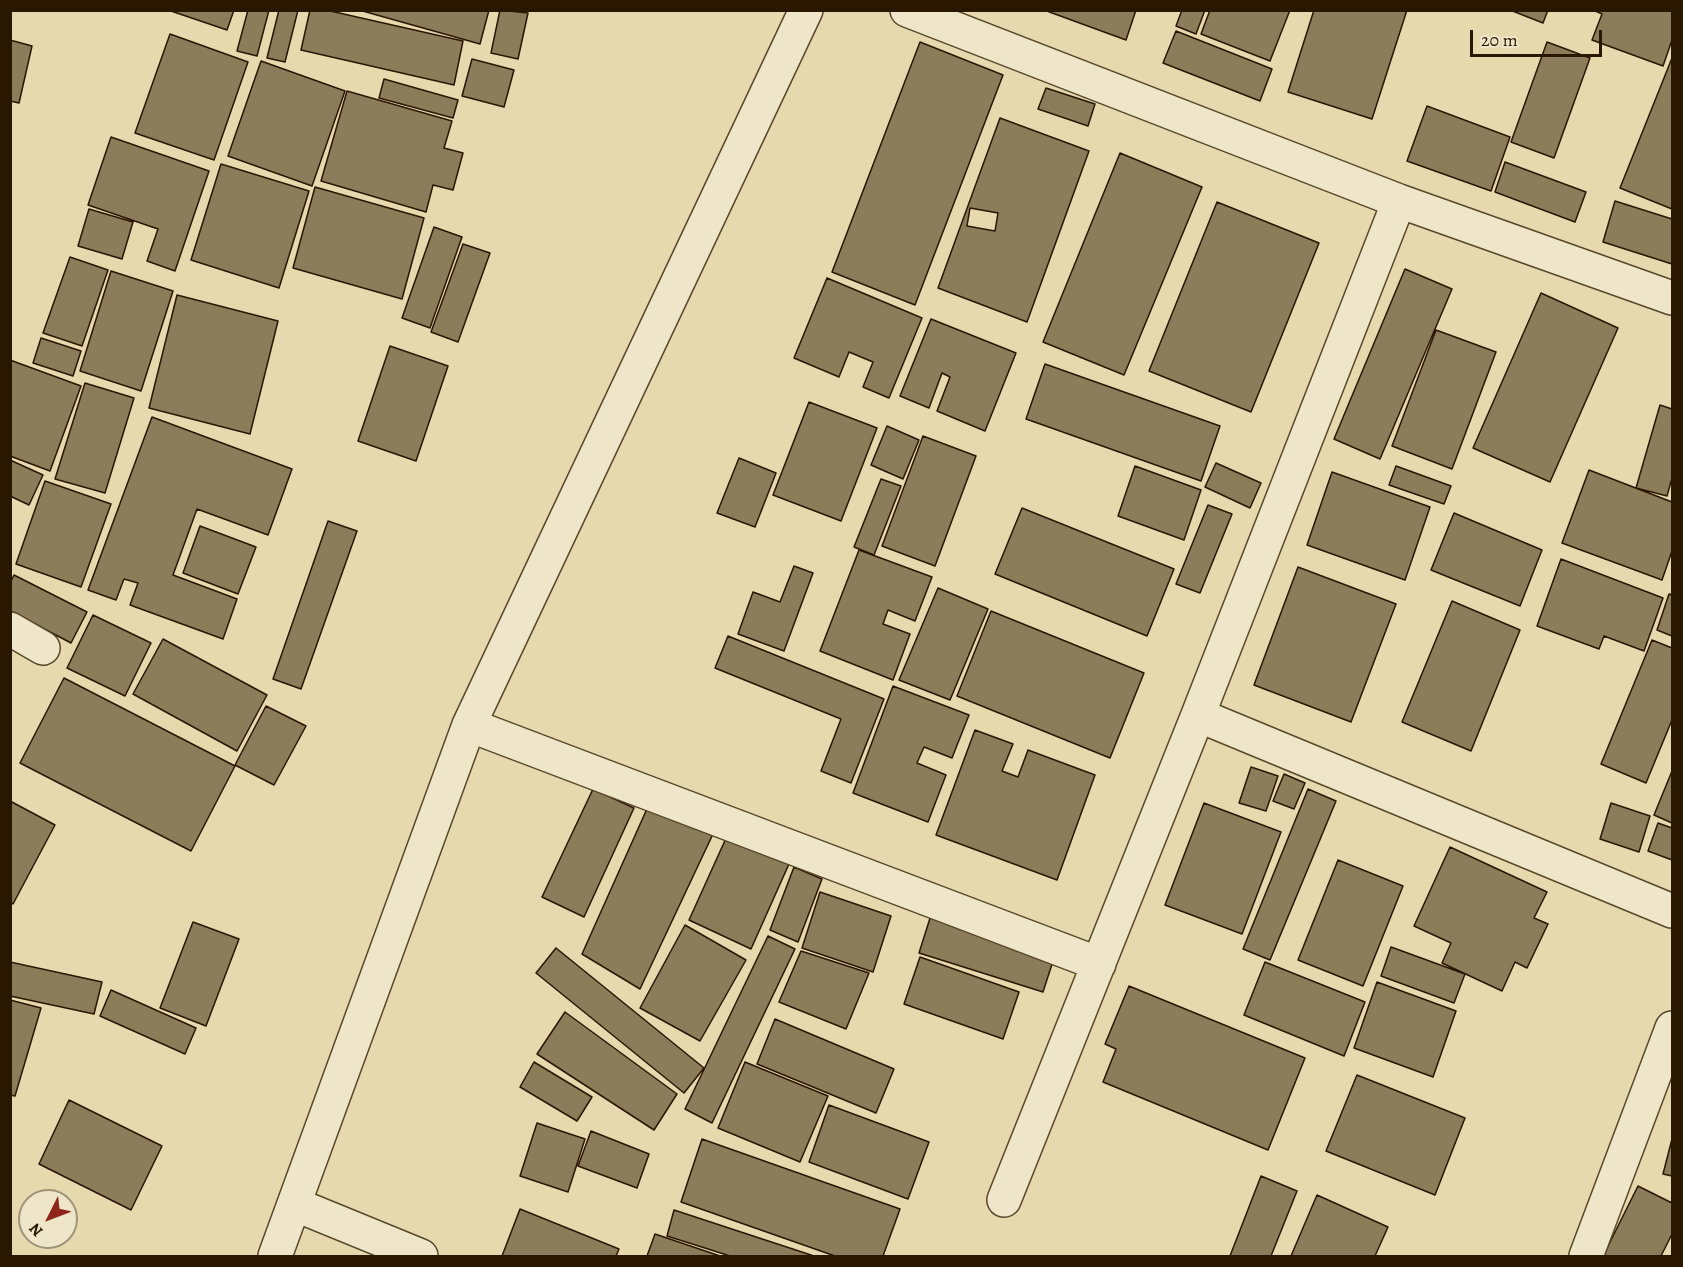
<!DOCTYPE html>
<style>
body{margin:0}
#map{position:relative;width:1683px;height:1267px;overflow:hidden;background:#e6d9ad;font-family:Alegreya,serif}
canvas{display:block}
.frame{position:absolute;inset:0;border:12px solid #291700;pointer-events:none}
.north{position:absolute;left:18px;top:1189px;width:60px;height:60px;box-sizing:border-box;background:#efe6ca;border:2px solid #a09379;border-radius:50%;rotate:228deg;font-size:16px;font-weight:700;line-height:24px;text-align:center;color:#291700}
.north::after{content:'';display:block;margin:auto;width:21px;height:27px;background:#8f2418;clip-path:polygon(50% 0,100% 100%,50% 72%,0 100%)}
.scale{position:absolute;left:1470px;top:30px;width:132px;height:27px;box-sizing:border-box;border:3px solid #291700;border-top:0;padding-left:8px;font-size:18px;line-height:21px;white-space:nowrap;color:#291700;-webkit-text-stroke:4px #efe6ca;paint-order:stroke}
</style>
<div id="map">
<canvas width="1683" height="1267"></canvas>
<div class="frame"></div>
<div class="north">N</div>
<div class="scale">20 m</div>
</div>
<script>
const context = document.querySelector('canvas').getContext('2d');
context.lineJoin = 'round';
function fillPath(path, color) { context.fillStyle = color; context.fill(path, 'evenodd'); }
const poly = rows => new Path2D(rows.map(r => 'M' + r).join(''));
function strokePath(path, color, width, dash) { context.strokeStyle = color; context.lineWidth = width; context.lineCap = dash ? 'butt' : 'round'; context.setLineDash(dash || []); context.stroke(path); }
const building = poly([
 [168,10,234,10,227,30,168,10],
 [248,10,269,10,257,56,237,51,248,10],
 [279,10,298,10,285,62,267,58,279,10],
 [310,10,326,10,463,41,454,85,301,50,310,10],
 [359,10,489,10,480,44,359,10],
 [500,10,528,13,518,59,491,53,500,10],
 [1044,10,1136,10,1126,40,1044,10],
 [1182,10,1205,10,1196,34,1176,26,1182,10],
 [1210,10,1290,10,1270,61,1201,34,1210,10],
 [1314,10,1407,10,1372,119,1288,92,1314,10],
 [1510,10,1548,10,1543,23,1510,10],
 [1593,10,1672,10,1672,40,1663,66,1592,40,1602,14,1593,10],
 [1176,31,1272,69,1260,101,1163,63,1176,31],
 [170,34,248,62,214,160,135,133,170,34],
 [10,40,32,46,19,103,10,101,10,40],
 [920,42,1003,75,915,305,832,272,920,42],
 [1547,42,1590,58,1554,158,1511,142,1547,42],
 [1672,58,1672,209,1620,188,1672,58],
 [472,59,514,70,504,107,462,96,472,59],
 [261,61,345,91,312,186,228,156,261,61],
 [384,79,458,100,453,118,379,98,384,79],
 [1046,88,1095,104,1088,126,1038,109,1046,88],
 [347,91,452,121,444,148,463,153,453,190,433,185,426,212,321,181,347,91],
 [1427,106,1510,137,1491,191,1407,161,1427,106],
 [1000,118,1089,151,1027,322,938,288,1000,118],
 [970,208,998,213,995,231,967,226,970,208],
 [111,137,209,171,175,271,147,261,158,229,88,205,111,137],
 [1120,153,1202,187,1124,375,1043,342,1120,153],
 [1505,162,1586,192,1575,222,1495,192,1505,162],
 [221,164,309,191,279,288,191,260,221,164],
 [315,187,424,218,402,299,293,268,315,187],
 [1615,201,1672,219,1672,264,1603,242,1615,201],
 [1217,202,1319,243,1251,412,1149,371,1217,202],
 [89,209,133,222,122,259,78,246,89,209],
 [434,227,462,237,430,328,402,318,434,227],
 [463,244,490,253,458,342,431,332,463,244],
 [70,257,108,270,82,346,43,333,70,257],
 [1405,269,1452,289,1380,459,1334,439,1405,269],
 [111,271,173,291,141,391,80,371,111,271],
 [827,278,922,318,889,398,863,387,873,362,849,352,839,377,794,358,827,278],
 [1541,293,1618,328,1550,482,1473,448,1541,293],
 [177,295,278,321,250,434,149,408,177,295],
 [931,319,1016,353,985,431,937,411,950,377,942,373,929,408,900,396,931,319],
 [1436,330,1496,352,1452,469,1392,446,1436,330],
 [41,338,81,351,73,376,33,363,41,338],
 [390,346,448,366,416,461,358,441,390,346],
 [10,360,81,386,50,471,10,456,10,360],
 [1045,364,1220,426,1201,481,1026,419,1045,364],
 [85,383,134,398,105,493,55,479,85,383],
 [809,402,877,428,841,521,773,495,809,402],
 [1660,405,1672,409,1672,478,1667,496,1636,488,1660,405],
 [152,417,292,469,268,535,197,509,173,575,237,599,223,639,130,605,138,583,124,579,116,600,88,590,152,417],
 [887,426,919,440,903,479,871,465,887,426],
 [923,436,976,456,935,566,882,546,923,436],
 [739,458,776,473,755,527,717,513,739,458],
 [10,460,43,475,29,505,10,496,10,460],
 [1216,463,1261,483,1250,508,1205,487,1216,463],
 [1135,466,1201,490,1184,540,1118,516,1135,466],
 [1396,466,1451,486,1444,504,1389,485,1396,466],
 [1589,470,1672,502,1672,551,1662,580,1562,543,1589,470],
 [1332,472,1430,507,1405,580,1307,545,1332,472],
 [881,479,901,486,874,555,854,547,881,479],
 [45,481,111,504,81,587,16,564,45,481],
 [1208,505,1232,514,1200,593,1176,584,1208,505],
 [1022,508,1174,569,1147,636,995,574,1022,508],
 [1454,513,1542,550,1520,606,1431,570,1454,513],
 [328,521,357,531,301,689,273,679,328,521],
 [200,526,256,547,238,594,183,573,200,526],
 [859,550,932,577,915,621,888,610,883,624,910,634,893,680,820,651,859,550],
 [1561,559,1663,598,1644,651,1604,636,1599,649,1537,626,1561,559],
 [794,566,813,573,784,651,738,634,753,592,780,602,794,566],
 [1298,567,1396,604,1351,722,1254,685,1298,567],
 [14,575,87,612,71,643,10,611,10,583,14,575],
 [938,588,988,609,950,700,899,680,938,588],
 [1669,594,1672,595,1672,636,1657,630,1669,594],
 [1452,601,1520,630,1471,751,1402,722,1452,601],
 [991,611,1144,673,1110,758,957,696,991,611],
 [93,615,151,643,125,696,67,668,93,615],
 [728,636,884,699,851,783,821,771,841,719,715,668,728,636],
 [163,639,267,695,237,751,133,694,163,639],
 [1652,640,1672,648,1672,720,1646,783,1601,764,1652,640],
 [64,678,235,766,191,851,20,763,64,678],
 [893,686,969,715,952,758,924,747,917,763,946,775,928,822,853,793,893,686],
 [266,706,306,726,274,785,235,765,266,706],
 [975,730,1013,744,1002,771,1018,777,1028,750,1095,775,1057,880,936,835,975,730],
 [1251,767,1278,776,1266,811,1239,803,1251,767],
 [1672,771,1672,823,1654,815,1672,771],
 [1284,774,1305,783,1294,809,1273,801,1284,774],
 [593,789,634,808,584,917,542,897,593,789],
 [1308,789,1336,801,1270,960,1243,949,1308,789],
 [10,801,55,825,13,904,10,902,10,801],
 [650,802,713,834,640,989,582,954,650,802],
 [1204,803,1281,832,1242,934,1165,905,1204,803],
 [1611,803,1650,816,1639,852,1600,839,1611,803],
 [1658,823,1672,828,1672,860,1648,851,1658,823],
 [727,836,789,864,751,949,689,920,727,836],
 [1450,847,1547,892,1534,918,1548,924,1527,968,1515,962,1502,991,1442,963,1451,943,1414,926,1450,847],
 [1338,860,1403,886,1363,986,1298,960,1338,860],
 [794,867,822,879,798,942,770,930,794,867],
 [820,892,891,916,873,972,802,948,820,892],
 [931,915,1055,955,1043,992,919,953,931,915],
 [193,922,239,939,206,1026,160,1008,193,922],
 [685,925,746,960,700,1041,640,1008,685,925],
 [768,936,795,949,712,1123,685,1109,768,936],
 [1391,947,1465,974,1454,1003,1381,976,1391,947],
 [556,948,704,1068,684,1093,536,973,556,948],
 [801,951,869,973,846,1029,779,1002,801,951],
 [920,957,1019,992,1003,1039,904,1004,920,957],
 [10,962,102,982,94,1014,10,996,10,962],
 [1265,962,1365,1002,1344,1056,1244,1015,1265,962],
 [1377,982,1456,1011,1433,1077,1354,1048,1377,982],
 [1129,986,1305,1058,1268,1150,1103,1082,1116,1049,1105,1044,1129,986],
 [111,990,196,1028,185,1054,100,1016,111,990],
 [10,1000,41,1008,15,1096,10,1095,10,1000],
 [565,1012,677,1094,654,1130,537,1054,565,1012],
 [775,1019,894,1069,876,1113,757,1064,775,1019],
 [534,1062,592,1097,577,1121,520,1087,534,1062],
 [745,1062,828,1096,800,1162,718,1128,745,1062],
 [1357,1075,1465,1118,1435,1195,1326,1151,1357,1075],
 [69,1100,162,1146,131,1210,39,1164,69,1100],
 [829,1105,929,1142,908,1199,809,1162,829,1105],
 [537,1123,585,1139,568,1192,520,1176,537,1123],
 [591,1131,649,1154,637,1188,578,1166,591,1131],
 [702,1139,900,1209,883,1256,835,1256,681,1202,702,1139],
 [1672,1139,1672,1176,1663,1174,1672,1139],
 [1261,1176,1297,1191,1271,1256,1230,1256,1261,1176],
 [1638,1186,1672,1203,1672,1234,1661,1256,1603,1256,1638,1186],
 [1317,1195,1388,1227,1375,1256,1291,1256,1317,1195],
 [520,1209,619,1249,616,1256,502,1256,520,1209],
 [674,1210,814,1256,730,1256,667,1236,674,1210],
 [655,1234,720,1256,647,1256,655,1234]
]);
fillPath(building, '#8b7c5a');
strokePath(building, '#291700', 1.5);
const street = poly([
 [907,10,1399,201,1672,298],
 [10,629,43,648],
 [1198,715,1672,911],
 [469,725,1099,964],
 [1004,1200,1198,715,1399,201],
 [294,1204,421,1256],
 [275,1256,469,725,806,10],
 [1586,1256,1672,1028]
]);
strokePath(street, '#58482b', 36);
strokePath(street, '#efe6ca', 33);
</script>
